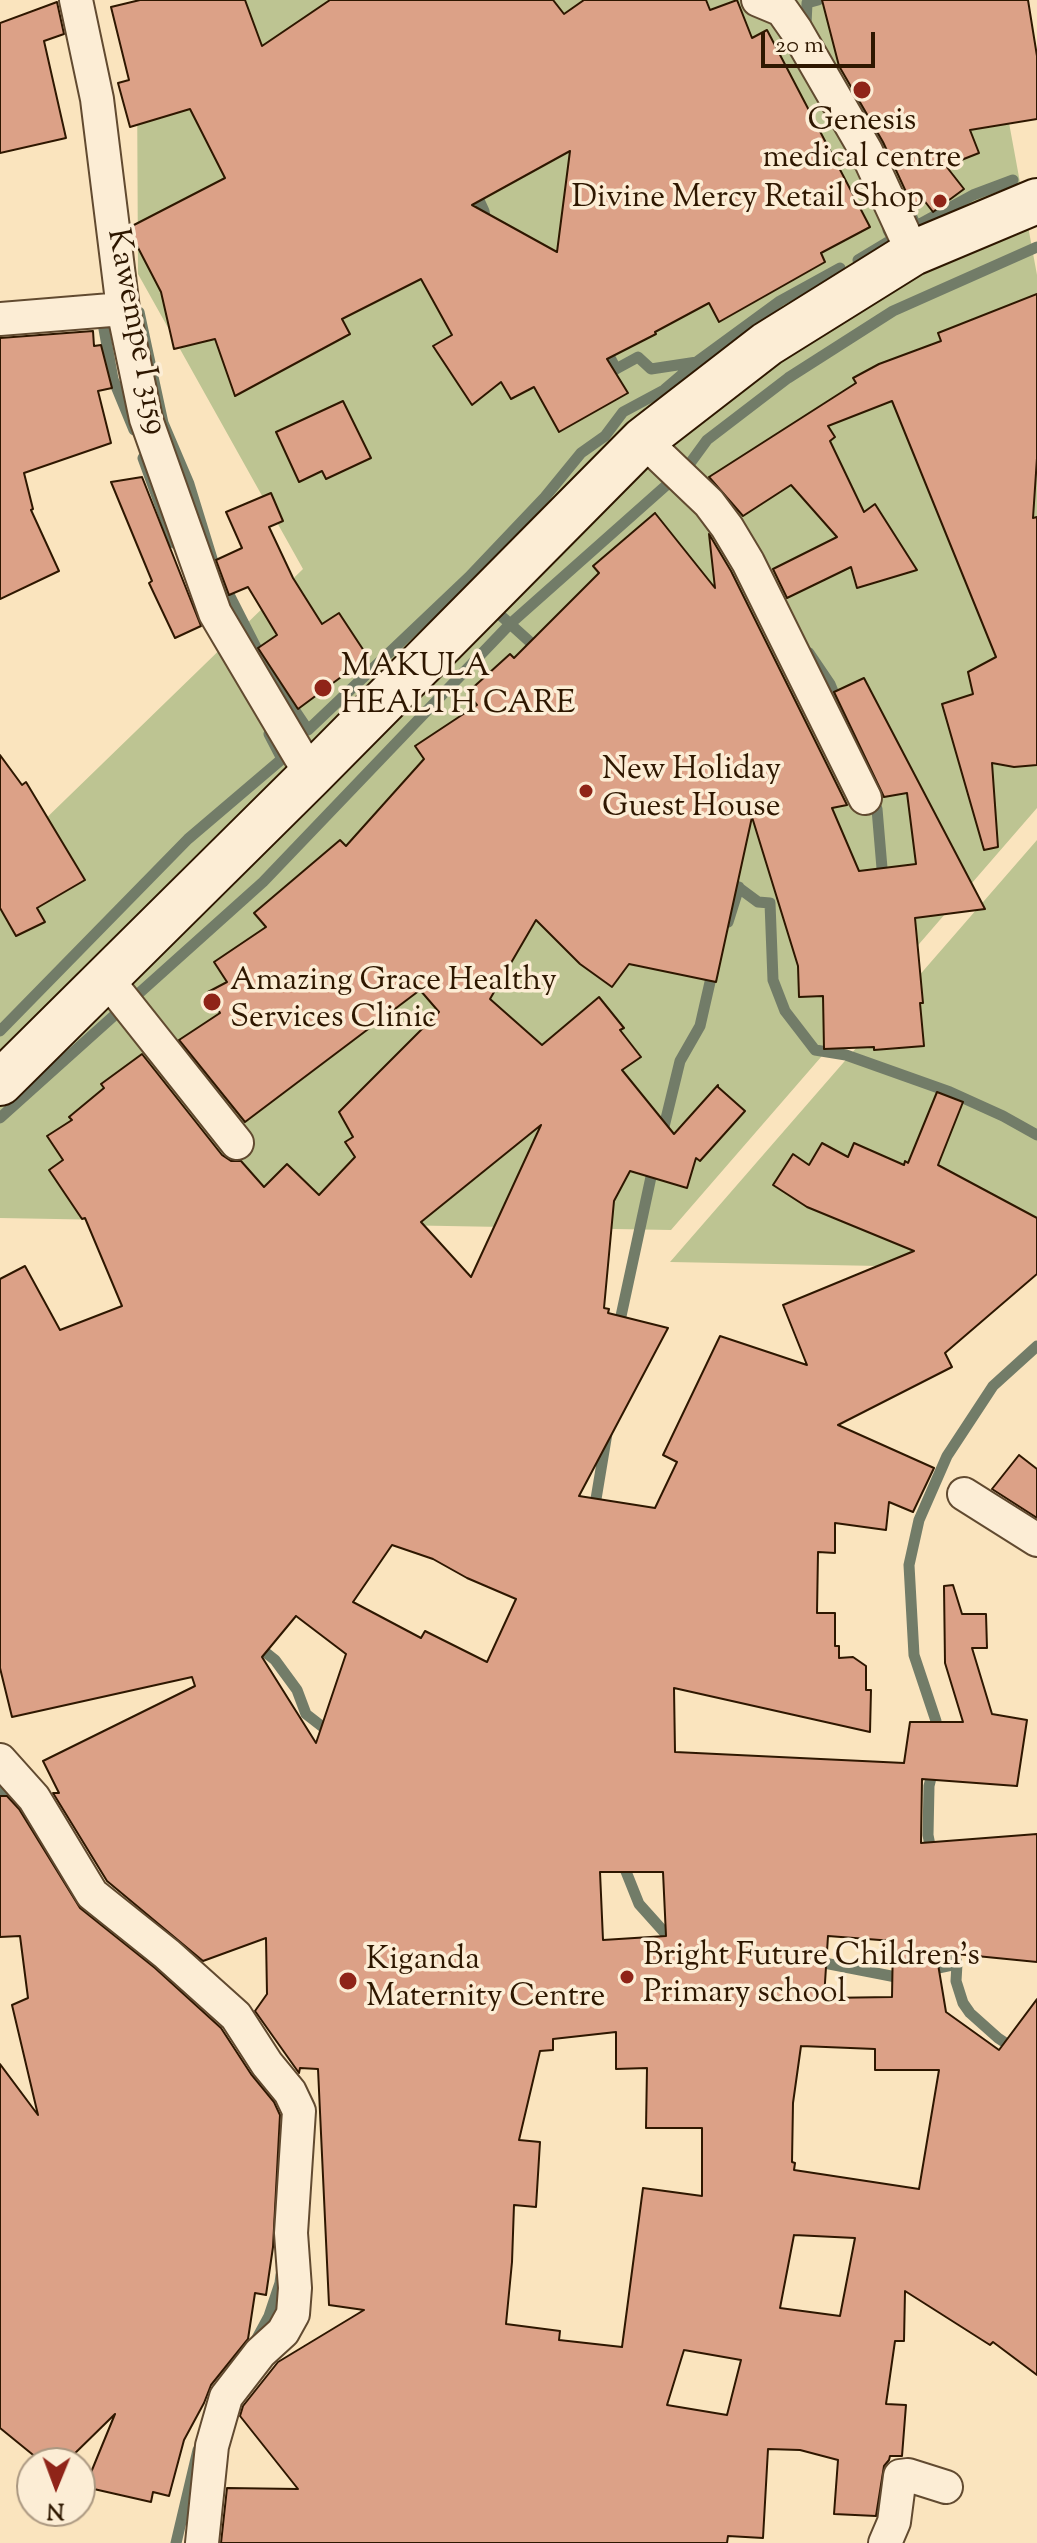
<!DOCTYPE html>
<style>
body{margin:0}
#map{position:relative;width:1037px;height:2543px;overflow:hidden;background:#fae4be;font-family:"Sorts Mill Goudy",serif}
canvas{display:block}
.north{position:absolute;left:16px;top:2447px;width:80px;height:80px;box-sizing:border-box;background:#fcedd5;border:2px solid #aa9780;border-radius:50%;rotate:181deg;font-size:22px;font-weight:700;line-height:32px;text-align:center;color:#2e1700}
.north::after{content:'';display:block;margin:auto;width:28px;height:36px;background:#8f2418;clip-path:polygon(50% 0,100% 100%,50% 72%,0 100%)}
.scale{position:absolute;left:761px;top:32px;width:114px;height:36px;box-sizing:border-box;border:4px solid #2e1700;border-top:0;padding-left:10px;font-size:24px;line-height:28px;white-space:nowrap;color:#2e1700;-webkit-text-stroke:6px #fcedd5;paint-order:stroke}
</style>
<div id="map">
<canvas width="1037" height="2543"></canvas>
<div class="north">N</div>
<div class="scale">20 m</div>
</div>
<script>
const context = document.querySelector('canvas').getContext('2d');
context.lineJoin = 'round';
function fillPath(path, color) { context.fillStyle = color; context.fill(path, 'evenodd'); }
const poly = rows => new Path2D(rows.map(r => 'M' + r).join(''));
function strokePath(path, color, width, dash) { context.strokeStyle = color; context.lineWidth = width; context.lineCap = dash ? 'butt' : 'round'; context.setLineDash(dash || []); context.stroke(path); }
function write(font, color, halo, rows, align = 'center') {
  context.font = font + ' "Sorts Mill Goudy",serif'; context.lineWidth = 7; context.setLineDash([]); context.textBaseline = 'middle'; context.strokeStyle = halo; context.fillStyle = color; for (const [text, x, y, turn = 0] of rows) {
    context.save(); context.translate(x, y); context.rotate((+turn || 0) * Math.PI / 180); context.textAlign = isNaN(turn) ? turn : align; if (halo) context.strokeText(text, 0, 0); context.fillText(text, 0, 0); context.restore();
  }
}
fillPath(poly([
 [169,0,992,0,989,14,1037,275,1037,808,671,1230,0,1218,0,863,303,569,138,274,137,77],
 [1037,840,1037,1269,670,1262]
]), '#bdc492');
strokePath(poly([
 [809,30,806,24,807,3,818,0],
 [853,102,871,124,881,149],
 [473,187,484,211,487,227],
 [911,215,916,226,973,195,1013,180],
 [858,260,893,239,888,230],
 [139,312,163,423,189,484,214,565,267,669,308,730,469,577,545,497,581,453,605,436,623,412,664,390,698,361,780,301,840,268],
 [96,318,102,318,113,379,134,430],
 [604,346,616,369,638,357,651,369,697,362],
 [143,458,174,543],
 [498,613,540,651],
 [809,653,830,684,856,748],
 [872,795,877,809,883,880],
 [735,885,758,902,770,903,773,980,785,1011,815,1050,846,1055,950,1092,1003,1116,1037,1135],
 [728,922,739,887],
 [0,1031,188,839,282,759,269,734],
 [0,1118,263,882,510,624,688,466,707,440,788,378,893,311,1037,247],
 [662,1135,680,1061,700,1026,713,969],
 [618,1330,654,1163],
 [594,1511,607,1433],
 [255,1644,275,1660,297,1690,306,1714,333,1735],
 [937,1737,936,1721,914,1655,909,1565,919,1520,947,1456,993,1386,1037,1346],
 [0,1787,33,1825,54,1870,81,1903],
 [932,1856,928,1835,929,1786,934,1766],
 [621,1859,639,1904,665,1933,680,1938],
 [950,1939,957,1964,956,1981,963,2003,970,2013,998,2038,1037,2064],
 [814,1961,896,1977,907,1974],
 [924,1971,957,1964],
 [256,2340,269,2316,280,2283,281,2275],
 [176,2543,198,2450]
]), '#727c68', 11);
const building = poly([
 [140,0,245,0,262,46,330,0,553,0,564,14,584,0,706,0,710,10,737,0,752,38,767,30,870,227,821,253,825,262,719,322,709,303,655,332,656,334,607,359,628,393,559,432,534,387,511,399,501,382,472,405,433,346,452,335,421,279,342,319,350,334,235,396,215,339,174,349,161,292,134,240,132,226,225,178,190,109,130,127,118,83,129,80,111,7,140,0],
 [570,151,557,252,472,205,570,151],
 [822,0,1028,0,1037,56,1037,119,970,130,979,153,946,166,964,189,933,212,923,199,912,205,883,142,839,66,822,0],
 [57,2,64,34,44,41,66,138,0,153,0,23,57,2],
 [1037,294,1037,458,1033,518,1037,517,1037,765,1014,767,992,763,998,847,984,850,942,704,973,694,968,672,996,657,892,401,828,426,835,437,830,441,864,512,875,504,917,570,857,588,851,567,787,598,773,569,837,537,791,485,743,516,709,477,856,383,853,378,879,364,941,341,938,333,1037,294],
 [93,331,94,346,101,345,112,388,98,391,111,443,24,473,33,509,31,510,59,571,0,599,0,338,93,331],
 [343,401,371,458,326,479,322,471,299,482,276,432,343,401],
 [142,477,201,626,175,638,149,583,152,581,111,482,142,477],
 [271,493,283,521,269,527,293,578,322,624,339,613,368,657,298,709,258,648,277,635,248,587,229,595,216,560,242,548,226,512,271,493],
 [655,513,715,588,709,534,731,571,847,805,832,808,859,871,916,864,907,793,884,797,834,692,864,678,985,909,915,918,923,1003,920,1003,924,1046,874,1050,874,1047,824,1049,823,996,799,997,798,966,752,817,716,982,629,964,612,987,580,964,536,920,490,999,542,1045,599,997,624,1028,620,1030,641,1057,622,1070,674,1134,718,1085,718,1087,745,1111,700,1161,696,1158,687,1188,630,1171,614,1201,604,1308,609,1309,608,1313,668,1328,579,1496,655,1508,677,1462,663,1455,720,1336,807,1365,783,1305,914,1251,807,1207,773,1185,793,1154,809,1165,822,1143,848,1157,854,1143,904,1165,905,1161,908,1163,937,1092,963,1102,938,1165,1037,1218,1037,1274,945,1353,952,1367,838,1425,934,1468,913,1512,889,1502,886,1530,835,1523,835,1553,818,1552,817,1613,835,1613,835,1646,839,1646,839,1658,853,1657,866,1666,866,1690,871,1690,870,1732,674,1688,675,1752,904,1763,910,1722,963,1722,945,1663,944,1586,953,1585,962,1614,986,1614,987,1648,972,1648,992,1714,1027,1720,1017,1786,922,1779,921,1843,1037,1834,1037,1962,936,1952,946,2012,999,2050,1037,1999,1037,2375,993,2342,990,2345,905,2291,904,2341,895,2341,886,2404,906,2405,902,2456,890,2456,889,2460,884,2466,876,2516,834,2514,838,2460,800,2450,768,2449,763,2538,728,2536,727,2543,221,2543,227,2488,298,2489,240,2416,243,2406,278,2362,364,2310,329,2305,318,2069,300,2068,299,2073,255,2011,267,1994,266,1938,203,1961,107,1881,53,1793,59,1793,43,1761,195,1686,192,1677,12,1717,0,1668,0,1279,25,1266,60,1330,122,1306,85,1218,82,1219,49,1170,63,1160,47,1136,72,1120,69,1117,104,1088,101,1084,142,1054,222,1155,231,1161,241,1161,264,1187,287,1164,319,1195,355,1157,345,1142,353,1137,339,1112,439,1012,420,990,245,1122,179,1040,220,1013,208,992,227,982,214,962,266,927,254,913,340,840,346,846,424,759,415,746,477,705,467,693,510,654,514,658,599,573,593,566,655,513],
 [541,1125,471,1277,421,1222,541,1125],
 [392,1545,433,1559,467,1578,516,1599,487,1662,425,1631,421,1638,353,1602,392,1545],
 [296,1616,346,1654,316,1743,262,1657,296,1616],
 [600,1872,663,1872,666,1936,603,1940,600,1872],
 [828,1936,893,1941,892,1997,824,1998,828,1936],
 [616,2032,616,2069,647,2068,646,2128,702,2128,702,2196,643,2188,622,2347,559,2340,560,2331,506,2324,512,2262,514,2205,536,2207,540,2142,519,2140,540,2051,553,2050,553,2039,616,2032],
 [801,2046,875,2049,875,2070,939,2070,919,2189,794,2170,795,2163,792,2162,793,2103,801,2046],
 [794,2235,855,2238,840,2316,780,2308,794,2235],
 [684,2350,741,2360,727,2415,667,2405,684,2350],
 [0,755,22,785,26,782,85,880,37,908,45,922,16,936,0,908,0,755],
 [1019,1455,1037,1469,1037,1518,992,1489,1019,1455],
 [0,1796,7,1796,19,1809,80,1908,155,1968,221,2028,251,2074,274,2102,280,2115,273,2247,266,2295,255,2293,248,2339,211,2385,204,2403,184,2440,169,2496,153,2492,151,2502,85,2487,115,2414,65,2463,43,2463,0,2428,0,2064,38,2115,12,2005,28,1998,20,1936,0,1937,0,1796]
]);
fillPath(building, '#dca187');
strokePath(building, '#2e1700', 2);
const street = poly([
 [76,0,97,99,123,309,146,419,215,613,311,775],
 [758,0,782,10,796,30,866,151,913,253],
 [0,319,123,309],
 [643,440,709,503,727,527,748,562,865,798],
 [106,978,237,1143],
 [964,1494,1037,1540],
 [0,1760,34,1798,92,1894,167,1954,236,2016,267,2064,290,2092,299,2111,291,2233,295,2288,293,2314,283,2332,260,2353,226,2397,212,2446,202,2543],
 [885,2543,894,2522,900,2476,908,2475,946,2487]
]);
const secondary = poly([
 [0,1083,311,775,643,440,767,344,913,253,1037,201]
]);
strokePath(street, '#614a30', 36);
strokePath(secondary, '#2e1700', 48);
strokePath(street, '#fcedd5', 32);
strokePath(secondary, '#fcedd5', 44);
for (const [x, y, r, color] of [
 [862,90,10,"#8f2418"],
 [940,201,8,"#8f2418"],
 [323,688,10,"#8f2418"],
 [586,791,8,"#8f2418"],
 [212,1002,10,"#8f2418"],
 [627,1977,8,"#8f2418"],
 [348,1981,10,"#8f2418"]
]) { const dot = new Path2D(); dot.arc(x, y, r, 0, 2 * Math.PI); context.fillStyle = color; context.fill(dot); strokePath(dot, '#fcedd5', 3); }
write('32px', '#2e1700', '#fcedd5', [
 ["Genesis",862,124,"center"],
 ["medical centre",862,161,"center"],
 ["Divine Mercy Retail Shop",924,201,"right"],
 ["MAKULA",341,670],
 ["HEALTH CARE",341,707],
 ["New Holiday",602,773],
 ["Guest House",602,810],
 ["Amazing Grace Healthy",230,984],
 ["Services Clinic",230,1021],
 ["Bright Future Children's",643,1959],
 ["Primary school",643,1996],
 ["Kiganda",366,1963],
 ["Maternity Centre",366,2000]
], 'left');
write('32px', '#2e1700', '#fcedd5', [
 ["Kawempe I 3159",134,332,79]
]);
</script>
